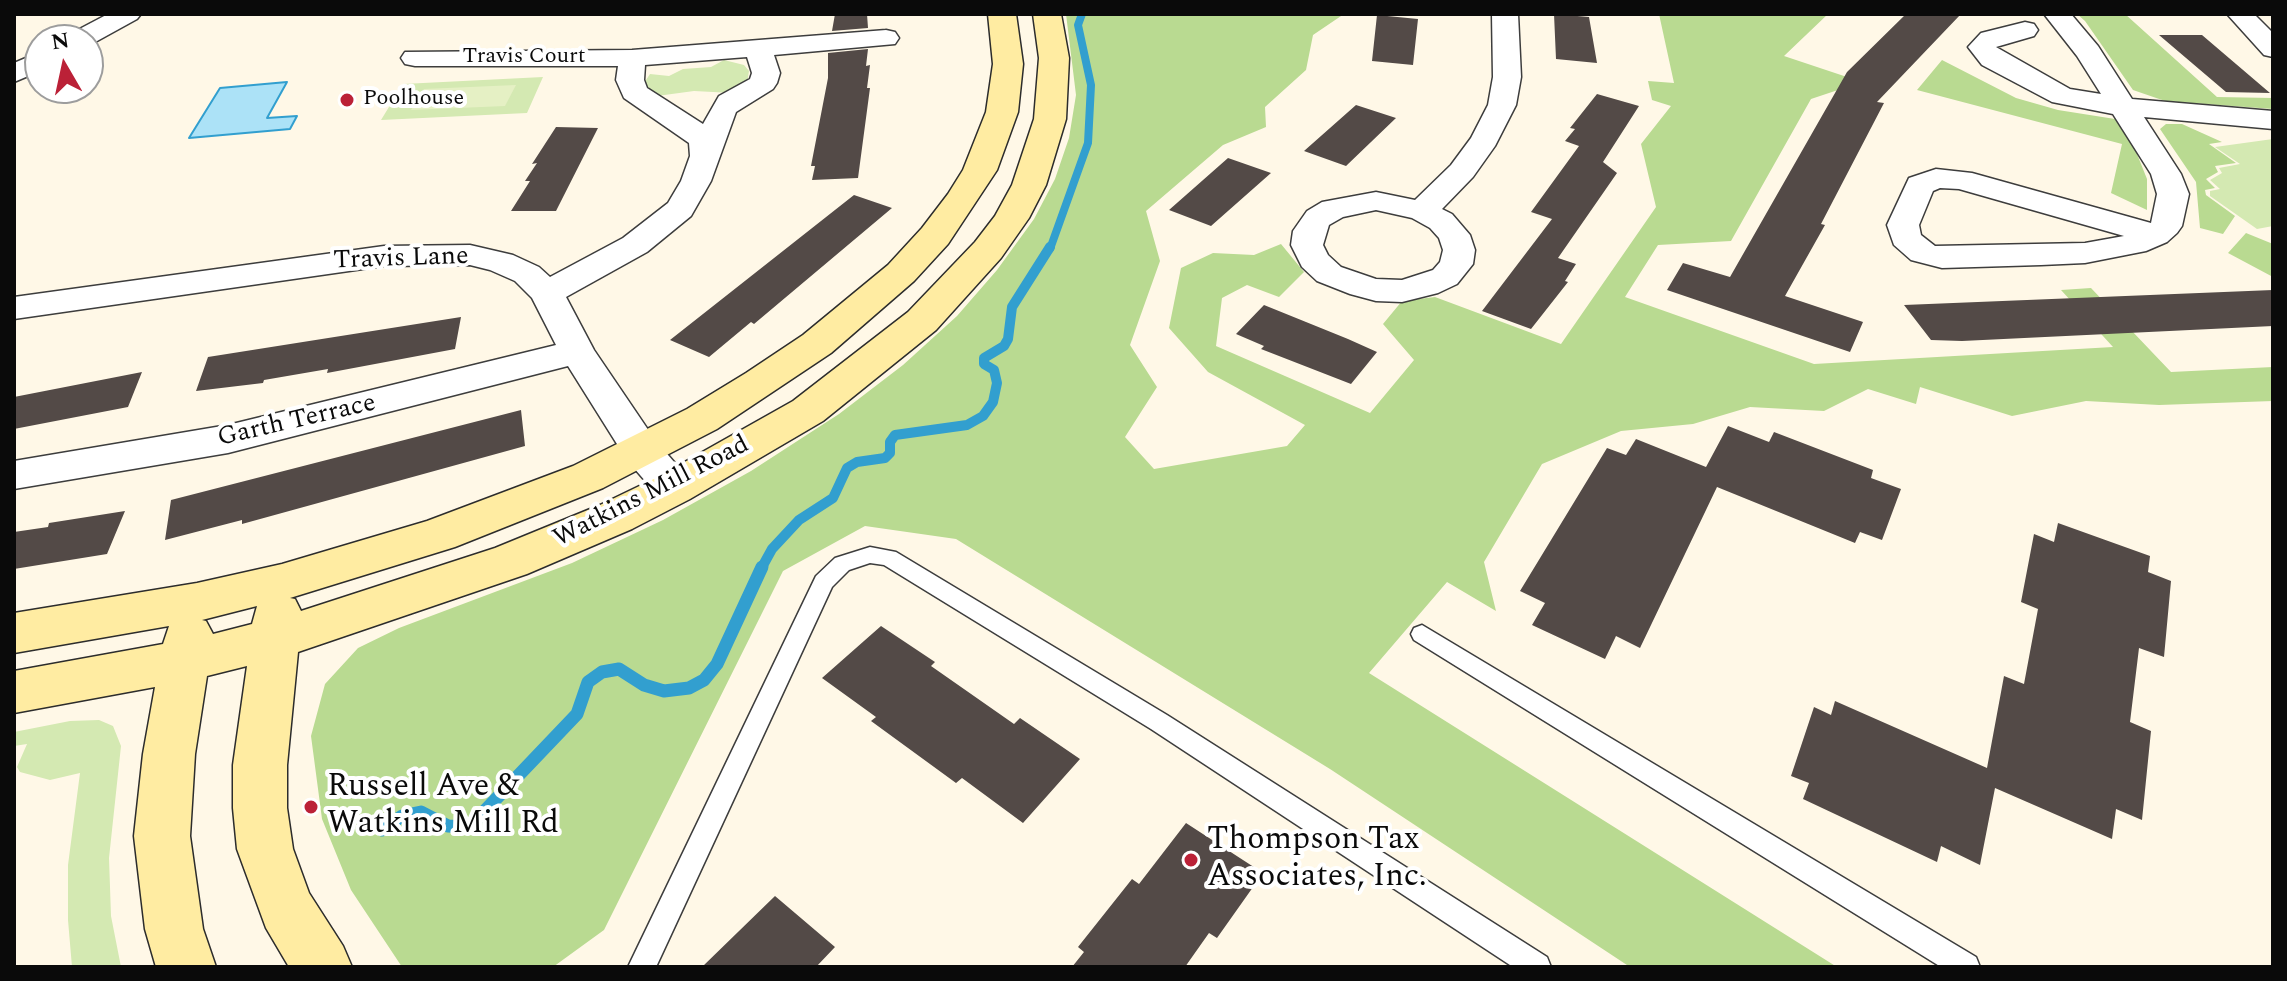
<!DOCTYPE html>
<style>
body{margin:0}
#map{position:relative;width:2287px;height:981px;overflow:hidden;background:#fff8e7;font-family:Spectral,serif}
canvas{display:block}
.frame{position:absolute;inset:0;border:16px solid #0a0a0a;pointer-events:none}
.north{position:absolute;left:24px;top:24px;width:80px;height:80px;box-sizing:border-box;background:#fff;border:2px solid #9d9d9d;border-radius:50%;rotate:351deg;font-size:22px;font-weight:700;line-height:32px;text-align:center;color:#0a0a0a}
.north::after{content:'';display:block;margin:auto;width:28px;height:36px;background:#bb2137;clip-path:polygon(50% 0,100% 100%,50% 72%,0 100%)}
</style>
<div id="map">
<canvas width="2287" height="981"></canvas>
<div class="frame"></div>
<div class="north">N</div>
</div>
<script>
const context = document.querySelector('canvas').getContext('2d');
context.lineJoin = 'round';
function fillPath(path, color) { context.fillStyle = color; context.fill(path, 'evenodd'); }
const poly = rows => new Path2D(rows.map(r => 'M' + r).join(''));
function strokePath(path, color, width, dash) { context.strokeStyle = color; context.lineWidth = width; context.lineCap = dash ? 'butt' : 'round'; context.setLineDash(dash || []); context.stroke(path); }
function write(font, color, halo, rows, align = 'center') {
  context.font = font + ' Spectral,serif'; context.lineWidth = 8; context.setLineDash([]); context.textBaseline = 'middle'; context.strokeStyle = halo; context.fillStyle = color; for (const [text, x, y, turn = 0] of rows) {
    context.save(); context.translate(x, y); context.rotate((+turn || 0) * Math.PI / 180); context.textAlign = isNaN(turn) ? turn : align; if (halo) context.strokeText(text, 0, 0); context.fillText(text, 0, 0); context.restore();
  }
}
fillPath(poly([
 [724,60,744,65,749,71,747,83,732,93,694,91,657,96,646,90,644,83,650,74,669,76,683,69,711,67],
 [543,77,527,113,381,120,403,84],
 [2273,139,2273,226,2257,229,2210,196,2210,191,2220,189,2210,180,2222,173,2219,168,2240,164,2215,147],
 [99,720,113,726,121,746,109,858,111,916,121,967,72,967,68,920,68,865,80,773,50,780,20,772,17,767,27,744,14,746,14,732,70,721]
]), '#d4e9b2');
fillPath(poly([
 [1066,14,1344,14,1313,35,1306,70,1265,107,1266,127,1223,145,1146,211,1160,261,1130,345,1157,387,1125,437,1154,469,1287,446,1305,425,1208,372,1169,328,1181,268,1213,253,1254,255,1281,244,1304,272,1279,297,1247,285,1222,298,1216,346,1370,413,1414,360,1383,324,1402,301,1435,297,1561,344,1656,207,1641,144,1671,106,1652,100,1648,81,1674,83,1659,14,1828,14,1784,56,1862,82,1811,99,1731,241,1658,245,1625,297,1814,364,2113,347,2061,290,2091,288,2171,372,2273,367,2273,401,2159,405,2086,401,2012,416,1920,387,1916,404,1868,389,1824,411,1750,407,1693,424,1621,431,1542,464,1484,562,1496,611,1447,582,1369,673,1837,967,1630,967,1330,769,956,539,865,526,783,571,604,930,553,967,402,967,351,890,322,819,311,736,325,684,358,648,399,628,572,563,663,520,751,471,839,414,903,365,957,316,997,270,1034,219,1055,179,1069,138,1076,95],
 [2077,14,2125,14,2217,97,2273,98,2273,109,2165,101,2133,90,2085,21],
 [1942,60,2016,98,2058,110,2115,119,2135,149,2147,179,2147,210,2111,193,2122,144,1917,90],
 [2166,124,2182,124,2222,142,2209,144,2236,163,2215,166,2218,172,2206,179,2215,188,2205,190,2206,195,2235,216,2223,234,2200,228,2196,182,2160,129],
 [2246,233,2273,244,2273,277,2228,253]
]), '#b9da91');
fillPath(poly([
 [516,85,505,106,411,110,424,89]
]), '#e5f0c4');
const water = poly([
 [287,82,267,118,297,116,290,129,189,138,220,88,287,82]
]);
fillPath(water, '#ace2f7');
strokePath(water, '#329fcf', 2);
strokePath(poly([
 [1050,249,1088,143,1091,85,1078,25,1082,14]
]), '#329fcf', 8);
strokePath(poly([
 [761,569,772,549,799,520,833,498,847,468,857,462,885,458,890,453,890,442,895,435,967,425,983,416,993,402,997,383,994,370,984,364,984,358,1004,346,1008,339,1012,307,1050,247]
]), '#329fcf', 10);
strokePath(poly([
 [382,830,402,816,421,812,448,826,464,827,475,821,577,714,588,682,602,672,619,669,644,685,664,691,689,688,704,680,717,664,762,567]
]), '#329fcf', 13);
fillPath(poly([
 [835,14,867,14,868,28,832,31],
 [1554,14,1589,17,1597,63,1556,59],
 [1906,14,1961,14,1877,102,1884,103,1821,224,1825,225,1785,296,1863,322,1850,352,1667,290,1683,263,1730,277,1847,72],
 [1377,15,1418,19,1413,65,1372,61],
 [2159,35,2202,35,2270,93,2226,92],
 [868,49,866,66,870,65,867,88,870,88,858,178,812,180,815,166,811,166,828,78,828,53],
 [1597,94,1639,106,1603,162,1617,173,1558,258,1576,264,1565,281,1568,282,1531,329,1482,311,1552,219,1531,212,1579,146,1565,141,1575,129,1570,128],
 [1356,105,1396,118,1346,166,1304,151],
 [556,127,598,128,556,211,511,211,530,181,525,181,537,163,532,164],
 [1228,158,1271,173,1211,226,1169,210],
 [854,195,892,208,754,324,751,322,709,357,670,340],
 [2273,290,2273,326,1962,341,1931,340,1904,305],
 [1264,305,1348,339,1377,352,1351,384,1261,349,1264,346,1236,334],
 [461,317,455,349,327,373,328,369,264,380,263,383,196,391,208,357],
 [142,372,128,407,14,429,14,397],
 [521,410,525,446,242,524,242,520,165,540,171,500],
 [1728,426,1769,442,1774,432,1873,470,1871,478,1901,489,1882,540,1860,532,1855,543,1717,487,1640,648,1616,636,1605,659,1532,625,1545,603,1520,591,1607,448,1626,455,1636,439,1706,467],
 [125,511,107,554,14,569,14,532,48,527,49,523],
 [2058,523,2150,556,2148,572,2171,581,2164,657,2139,648,2130,722,2151,731,2142,820,2116,809,2112,839,1995,788,1980,865,1941,846,1937,862,1803,799,1809,783,1791,776,1814,707,1831,715,1835,701,1987,768,2004,676,2024,684,2038,609,2021,602,2034,534,2054,542],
 [881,626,935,662,931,666,1014,724,1020,718,1080,759,1023,823,962,778,956,783,871,721,876,717,822,678],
 [1186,823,1263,873,1217,938,1209,933,1185,967,1072,967,1084,952,1078,947,1132,879,1139,884],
 [775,896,835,947,816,967,702,967]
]), '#534a47');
const lane = poly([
 [870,547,896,552,1167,715,1547,957,1551,967,1513,967,1151,729,884,565,870,563,849,570,832,587,656,967,628,967,816,576,835,558,870,547],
 [1422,625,1976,957,1980,967,1941,967,1414,640,1411,634,1414,628,1422,625]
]);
const street = poly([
 [108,14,141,14,137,19,88,46,88,40,66,40,70,34,108,14],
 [1492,14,1518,14,1521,77,1516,105,1495,146,1473,177,1442,209,1452,214,1470,235,1475,250,1473,264,1457,284,1438,293,1402,302,1376,301,1350,294,1317,281,1302,267,1291,245,1293,231,1307,211,1322,202,1376,192,1415,200,1451,165,1471,138,1488,105,1493,77,1492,14],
 [1376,210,1412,218,1430,228,1439,238,1443,250,1440,262,1433,270,1402,280,1376,279,1341,267,1328,255,1323,245,1329,225,1343,217,1376,210],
 [2044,14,2071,14,2098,46,2132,99,2273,111,2273,129,2144,117,2181,174,2189,194,2182,226,2177,233,2167,242,2146,251,2085,263,2041,265,1942,268,1911,260,1894,245,1887,225,1909,178,1936,169,1972,173,2151,223,2157,194,2151,174,2113,114,2052,102,1982,65,1968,47,1981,33,2025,22,2034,24,2038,30,2034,36,1996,47,2070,89,2101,94,2077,56,2044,14],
 [1940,188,1959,189,2124,236,2085,243,1935,246,1921,235,1919,225,1933,191,1940,188],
 [2227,14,2254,14,2273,33,2273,57,2264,55,2227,14],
 [886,30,895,32,899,38,895,44,774,55,780,73,777,83,773,89,736,112,711,181,691,216,647,252,566,297,594,350,655,440,688,478,694,488,688,498,674,503,660,498,627,460,568,366,228,453,14,489,14,461,228,425,556,345,532,298,515,281,490,270,470,265,384,266,14,319,14,297,384,246,470,245,513,255,539,267,550,277,623,238,668,203,681,181,690,156,689,143,624,98,616,80,618,66,415,66,405,64,401,58,405,52,632,50,886,30],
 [747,57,752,73,750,79,719,96,703,124,647,88,644,80,645,65,747,57],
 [40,52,40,71,14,82,14,63,40,52]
]);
const secondary = poly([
 [988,14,1016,14,1023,64,1018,112,997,170,948,244,914,281,831,353,717,429,603,488,455,547,290,598,295,599,301,611,495,548,600,505,658,477,793,401,908,312,975,242,995,216,1012,185,1034,119,1039,58,1033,14,1061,14,1069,58,1066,119,1046,185,1029,218,1001,258,936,330,823,421,690,499,632,529,527,574,298,652,287,765,287,808,293,849,309,893,343,946,352,967,289,967,266,928,237,849,233,808,233,765,247,666,207,676,195,754,190,836,203,929,216,967,156,967,145,929,134,836,143,754,155,687,14,713,14,671,163,644,169,626,14,653,14,613,197,583,282,564,427,521,573,466,687,409,746,373,803,335,888,265,922,228,948,194,963,170,986,112,993,64,988,14],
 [257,606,252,624,213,634,206,621,202,620,257,606]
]);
strokePath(lane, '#3d3d3d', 3);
strokePath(street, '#3d3d3d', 3);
strokePath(secondary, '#2c2c2c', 3);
fillPath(lane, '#fff');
fillPath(street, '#fff');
fillPath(secondary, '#ffeca2');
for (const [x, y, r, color] of [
 [347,100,8,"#bb2137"],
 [311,807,8,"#bb2137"],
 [1191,860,8,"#bb2137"]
]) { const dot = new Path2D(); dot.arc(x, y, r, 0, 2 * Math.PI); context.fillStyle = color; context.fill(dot); strokePath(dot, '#fff', 3); }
write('22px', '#0a0a0a', '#fff', [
 ["Travis Court",524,58]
]);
write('22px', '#0a0a0a', '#fff', [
 ["Poolhouse",363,100]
], 'left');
write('26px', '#0a0a0a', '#fff', [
 ["Travis Lane",401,260,-2],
 ["Garth Terrace",297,422,-13],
 ["Watkins Mill Road",652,493,-27]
]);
write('32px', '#0a0a0a', '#fff', [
 ["Russell Ave &",327,789],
 ["Watkins Mill Rd",327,826],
 ["Thompson Tax",1207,842],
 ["Associates, Inc.",1207,879]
], 'left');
</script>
